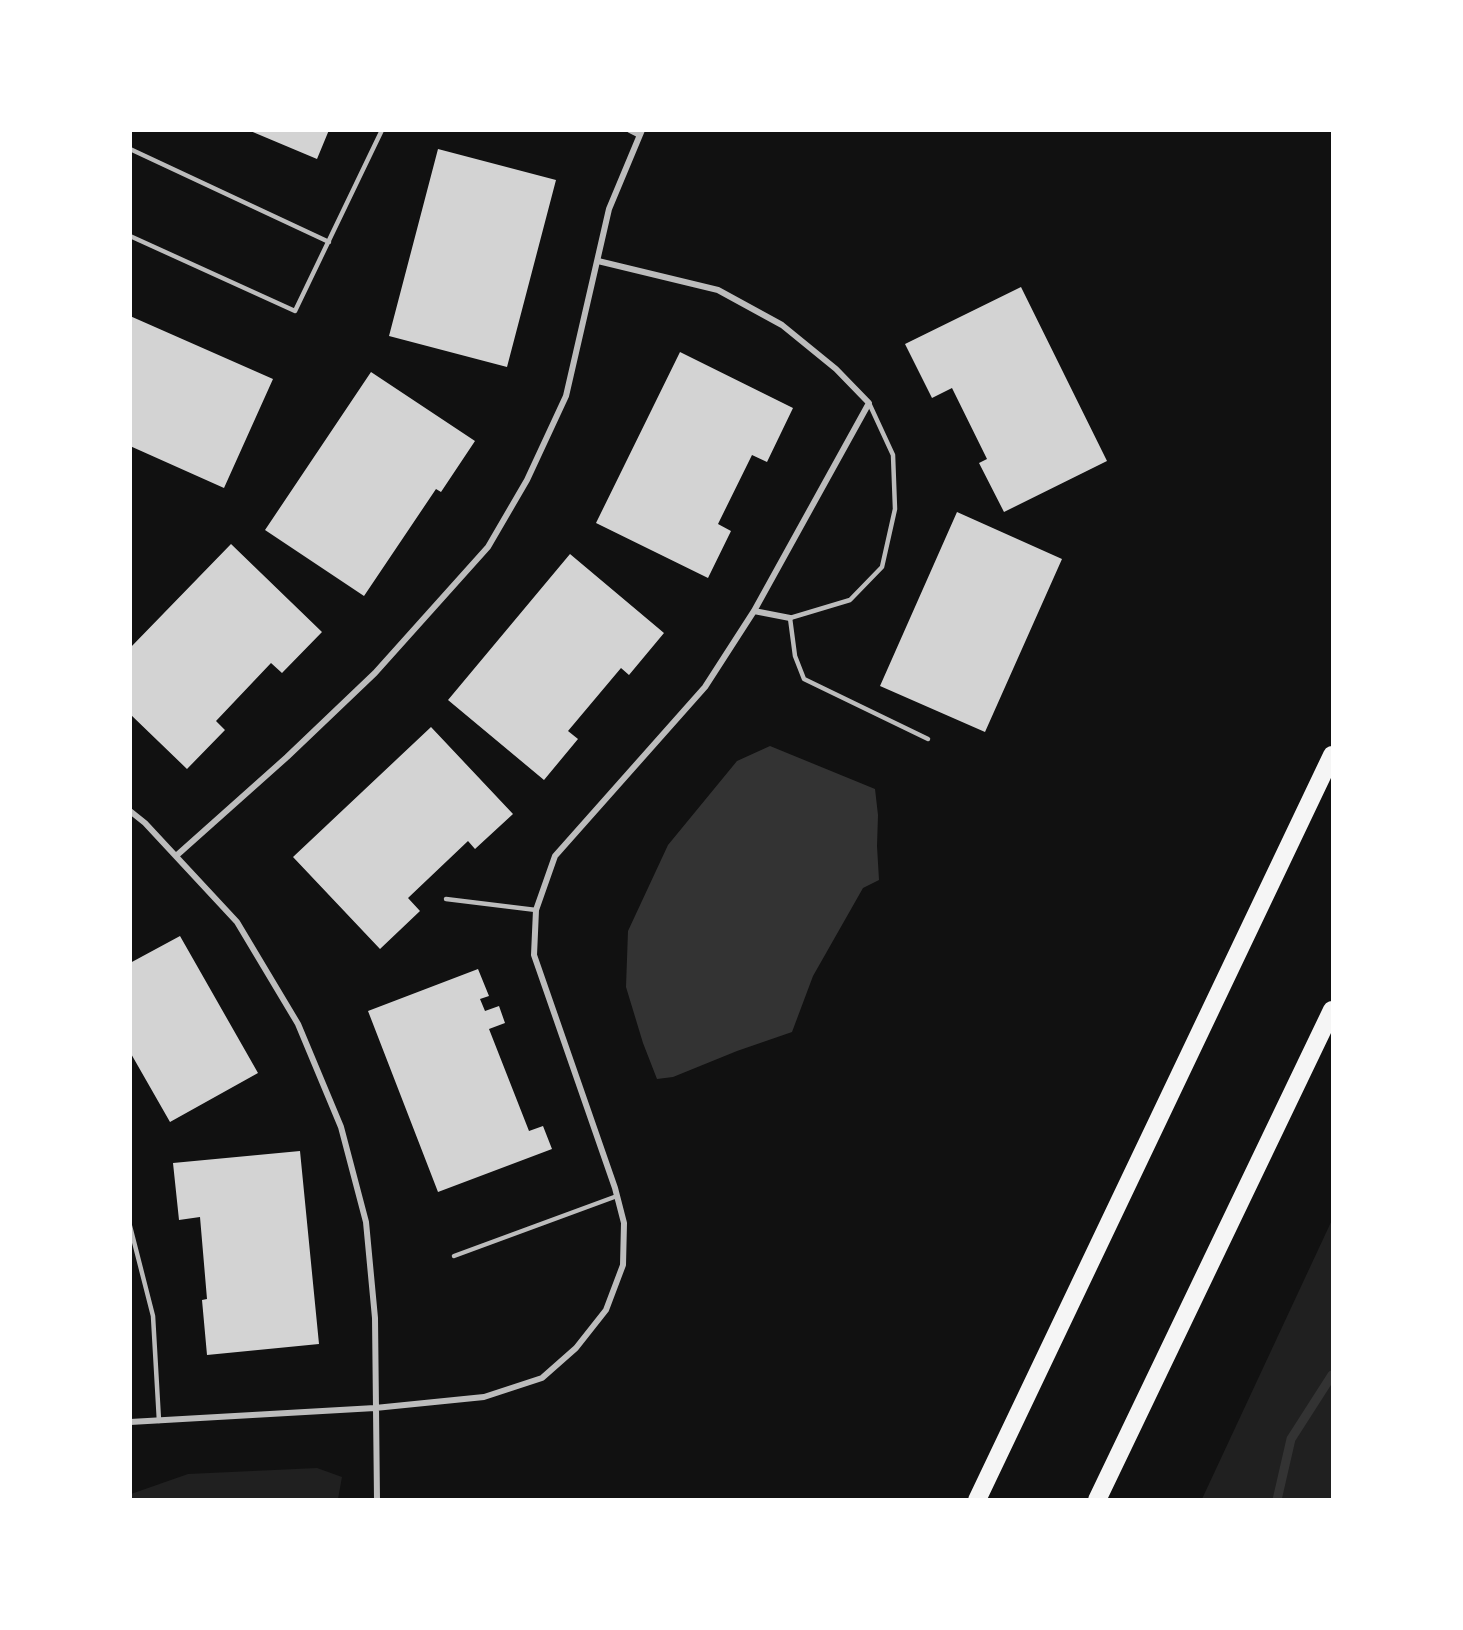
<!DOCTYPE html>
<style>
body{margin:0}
#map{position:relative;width:1463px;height:1630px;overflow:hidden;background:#111;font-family:"Archivo Narrow",sans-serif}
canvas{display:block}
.frame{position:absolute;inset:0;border:132px solid #fff;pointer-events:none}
</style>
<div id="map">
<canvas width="1463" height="1630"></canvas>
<div class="frame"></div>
</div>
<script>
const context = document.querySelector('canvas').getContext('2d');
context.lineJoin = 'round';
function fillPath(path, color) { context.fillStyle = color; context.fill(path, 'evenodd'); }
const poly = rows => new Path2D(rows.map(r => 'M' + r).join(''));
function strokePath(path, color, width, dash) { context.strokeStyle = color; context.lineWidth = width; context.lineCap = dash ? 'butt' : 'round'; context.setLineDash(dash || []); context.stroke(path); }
fillPath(poly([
 [1332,1220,1332,1499,1202,1499],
 [317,1468,342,1477,338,1499,131,1499,131,1494,188,1474]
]), '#202020');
fillPath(poly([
 [770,746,875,789,878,815,877,846,879,880,863,888,813,976,792,1032,737,1051,673,1077,657,1079,643,1043,626,987,628,931,668,845,737,761]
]), '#333');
strokePath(poly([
 [1277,1500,1291,1439,1332,1375]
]), '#333', 9);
fillPath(poly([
 [248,130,329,130,317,159],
 [438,149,556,180,507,367,389,336],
 [1021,287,1107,461,1004,512,979,463,987,459,952,388,932,398,905,344],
 [130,316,273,379,224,488,130,446],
 [680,352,793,408,767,462,752,455,718,524,731,531,708,578,596,523],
 [371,372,475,441,441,492,436,489,364,596,265,530],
 [957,512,1062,559,985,732,880,686],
 [231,544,322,632,282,673,271,663,216,721,225,730,187,769,130,714,130,648],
 [570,554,664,633,629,675,621,668,568,731,578,739,544,780,448,700],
 [431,727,513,814,475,849,468,841,408,898,420,911,380,949,293,857],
 [180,936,258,1073,170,1122,130,1052,130,963],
 [478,969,489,996,480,999,485,1011,499,1006,505,1023,489,1029,529,1131,543,1126,552,1149,438,1192,368,1011],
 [300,1151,319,1344,207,1355,202,1300,207,1299,200,1217,179,1220,173,1163]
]), '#d3d3d3');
strokePath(poly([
 [130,149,329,242],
 [130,236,295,311,382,130],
 [869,403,893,455,895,509,882,567,850,600,790,618,795,656,804,679,928,739],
 [446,899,536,910],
 [130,1226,153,1316,159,1421],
 [454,1256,617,1196]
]), '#bcbcbc', 4.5);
strokePath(poly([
 [630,130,640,135],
 [754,611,790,618],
 [130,811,145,823,237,922,298,1024,341,1127,366,1222,375,1318,377,1500],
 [176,856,287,757,375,673,488,547,527,480,566,396,609,209,642,130],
 [130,1422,375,1408,484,1397,542,1378,576,1348,606,1310,623,1265,624,1223,615,1188,534,955,536,910,555,856,705,687,754,611,869,403,836,369,782,325,718,290,598,261]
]), '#bcbcbc', 6);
strokePath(poly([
 [977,1500,1332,755],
 [1097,1500,1332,1010]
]), '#f5f5f5', 18);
</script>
